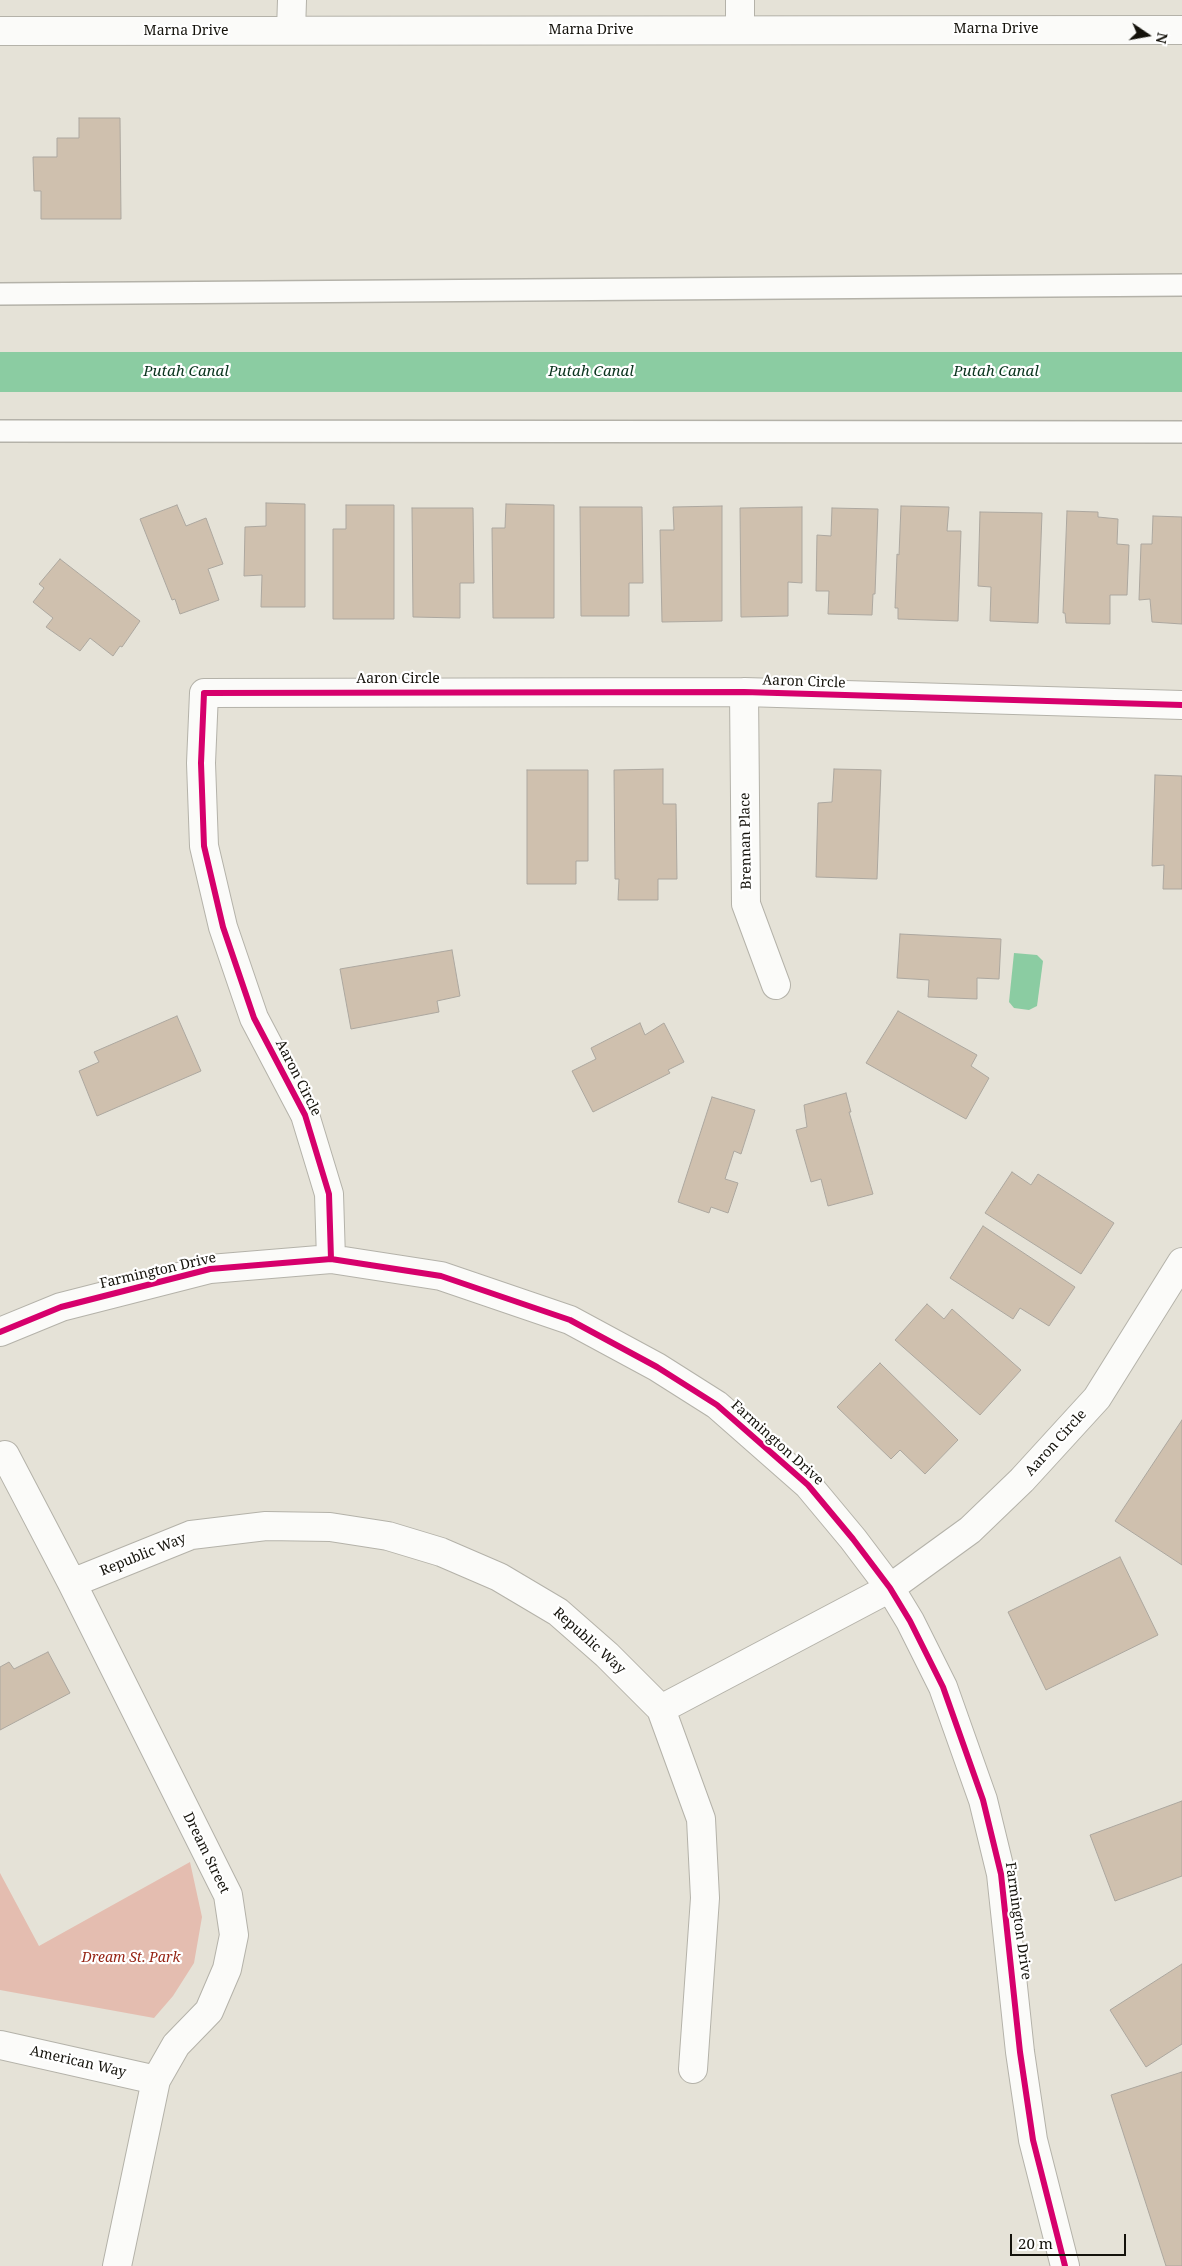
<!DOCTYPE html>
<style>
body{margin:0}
#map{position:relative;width:1182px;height:2266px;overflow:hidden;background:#e5e2d7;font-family:"Noto Serif",serif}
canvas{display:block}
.north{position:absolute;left:1122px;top:10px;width:50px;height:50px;-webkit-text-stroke:4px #fff;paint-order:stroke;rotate:102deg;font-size:14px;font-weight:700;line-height:20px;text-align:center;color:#14120b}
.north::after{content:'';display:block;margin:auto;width:18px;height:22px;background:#14120b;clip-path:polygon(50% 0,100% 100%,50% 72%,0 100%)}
.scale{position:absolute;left:1010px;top:2234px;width:116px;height:22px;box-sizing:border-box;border:2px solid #14120b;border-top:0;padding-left:6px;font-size:15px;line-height:18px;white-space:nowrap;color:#14120b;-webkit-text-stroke:4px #fff;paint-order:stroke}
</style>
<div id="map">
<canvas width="1182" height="2266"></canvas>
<div class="north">N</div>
<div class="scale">20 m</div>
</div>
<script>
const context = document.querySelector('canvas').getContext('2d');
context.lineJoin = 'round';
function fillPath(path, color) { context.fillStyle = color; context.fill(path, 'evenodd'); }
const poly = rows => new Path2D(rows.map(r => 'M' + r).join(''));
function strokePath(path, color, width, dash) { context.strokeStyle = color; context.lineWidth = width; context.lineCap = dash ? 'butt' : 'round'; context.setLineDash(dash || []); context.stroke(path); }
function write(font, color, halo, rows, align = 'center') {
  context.font = font + ' "Noto Serif",serif'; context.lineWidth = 4.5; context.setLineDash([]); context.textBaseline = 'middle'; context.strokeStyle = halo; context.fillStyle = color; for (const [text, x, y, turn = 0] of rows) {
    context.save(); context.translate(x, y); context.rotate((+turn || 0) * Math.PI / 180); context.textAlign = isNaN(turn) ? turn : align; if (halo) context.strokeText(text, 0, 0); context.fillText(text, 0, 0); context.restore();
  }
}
fillPath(poly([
 [190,1862,202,1917,194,1963,173,1996,154,2018,0,1990,0,1873,39,1946]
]), '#e4bdb0');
fillPath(poly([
 [1014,953,1037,955,1043,961,1037,1006,1029,1010,1014,1008,1009,1002]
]), '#8bcca2');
strokePath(poly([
 [0,372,1182,372]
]), '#8bcca2', 40);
const building = poly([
 [79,118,120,118,121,219,41,219,41,191,34,191,33,157,57,157,57,138,79,138,79,118],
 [266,503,305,504,305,607,261,607,262,575,244,576,245,527,266,526,266,503],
 [506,504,554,505,554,618,493,618,492,528,505,528,506,504],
 [177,505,186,526,206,518,223,564,208,569,219,600,180,614,175,599,172,600,140,519,177,505],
 [346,505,394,505,394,619,333,619,333,529,346,529,346,505],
 [722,506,722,621,662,622,660,530,674,530,673,507,722,506],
 [901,506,949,507,947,531,961,531,958,621,898,619,898,608,895,608,897,554,899,555,901,506],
 [580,507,642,507,643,583,629,583,629,616,581,616,580,507],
 [802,507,802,583,788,582,788,616,741,617,740,508,802,507],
 [412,508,473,508,474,583,460,583,460,618,413,617,412,508],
 [832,508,878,509,875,594,873,594,872,615,828,614,829,591,816,591,817,535,831,536,832,508],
 [1067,511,1098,512,1098,517,1118,519,1117,544,1129,545,1127,595,1110,595,1110,624,1066,623,1065,613,1063,613,1067,511],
 [980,512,1042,513,1038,623,990,621,991,587,978,586,980,512],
 [1153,516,1182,517,1182,624,1152,622,1150,599,1139,600,1141,544,1152,544,1153,516],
 [60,559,140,621,122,647,120,646,113,656,90,638,80,651,46,627,53,618,33,602,44,588,39,584,60,559],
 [663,769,663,804,676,804,677,879,658,879,658,900,618,900,619,879,615,879,614,770,663,769],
 [834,769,881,770,877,879,816,877,818,803,832,802,834,769],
 [527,770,588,770,588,861,576,861,576,884,527,884,527,770],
 [1155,775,1182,776,1182,889,1163,889,1164,865,1152,866,1155,775],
 [900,934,1001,939,999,979,977,978,977,999,928,997,929,980,897,978,900,934],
 [452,950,460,996,437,1001,439,1012,351,1029,340,969,452,950],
 [898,1011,977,1055,971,1066,989,1078,966,1119,866,1063,898,1011],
 [177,1016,201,1071,97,1116,79,1071,99,1062,94,1052,177,1016],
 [640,1023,645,1035,664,1023,684,1062,668,1070,670,1073,593,1112,572,1071,596,1059,591,1048,640,1023],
 [846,1093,851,1112,849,1112,873,1194,828,1206,821,1179,811,1182,796,1130,807,1127,804,1105,846,1093],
 [712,1097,755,1110,741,1154,734,1151,725,1179,738,1183,728,1213,711,1207,709,1213,678,1202,712,1097],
 [1012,1172,1031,1185,1038,1174,1114,1223,1081,1274,985,1213,1012,1172],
 [983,1226,1075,1287,1049,1326,1020,1308,1013,1319,950,1278,983,1226],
 [927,1304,944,1319,952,1309,1021,1370,980,1415,895,1340,927,1304],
 [880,1363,958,1440,925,1474,900,1450,891,1459,837,1407,880,1363],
 [1182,1420,1182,1565,1115,1521,1182,1420],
 [1120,1557,1158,1635,1046,1690,1008,1612,1120,1557],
 [48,1652,70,1693,0,1730,0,1667,9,1662,14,1669,48,1652],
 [1182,1801,1182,1876,1115,1901,1090,1835,1182,1801],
 [1182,1964,1182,2044,1146,2067,1110,2010,1182,1964],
 [1182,2072,1182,2266,1166,2266,1111,2095,1182,2072]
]);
fillPath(building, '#cfc0ae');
strokePath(building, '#aca79f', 1);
const service = poly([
 [0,294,1182,285],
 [0,431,1182,432]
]);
const minor = poly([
 [740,29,740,0],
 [0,31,1182,30],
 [291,31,292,0],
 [744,692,746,904,776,985],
 [331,1259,329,1194,305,1115,254,1018,223,927,204,846,201,763,204,693,744,692,1182,705],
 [0,1332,61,1307,210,1269,331,1259,441,1276,570,1320,657,1367,717,1405,808,1485,853,1539,890,1588,910,1621,943,1687,983,1800,1001,1874,1020,2052,1033,2140,1065,2266],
 [5,1455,72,1583,228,1895,234,1935,227,1969,209,2011,176,2045,156,2080,117,2266],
 [72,1583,191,1535,266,1526,330,1527,388,1536,441,1552,499,1577,558,1612,607,1655,661,1709,701,1819,705,1898,693,2069],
 [661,1709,890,1588,970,1530,1022,1480,1097,1398,1182,1262],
 [0,2045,156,2080]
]);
strokePath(service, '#b4b2a9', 24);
strokePath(minor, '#b4b2a9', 30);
strokePath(service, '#fbfbf9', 21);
strokePath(minor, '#fbfbf9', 28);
strokePath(poly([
 [331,1259,329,1194,305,1115,254,1018,223,927,204,846,201,763,204,693,744,692,1182,705],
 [0,1332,61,1307,210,1269,331,1259,441,1276,570,1320,657,1367,717,1405,808,1485,853,1539,890,1588,910,1621,943,1687,983,1800,1001,1874,1020,2052,1033,2140,1065,2266]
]), '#d6006c', 6);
write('14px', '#14120b', '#fff', [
 ["Marna Drive",996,29],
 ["Marna Drive",591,30],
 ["Marna Drive",186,31],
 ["Aaron Circle",398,679],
 ["Aaron Circle",804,682,2],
 ["Brennan Place",746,841,-91],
 ["Aaron Circle",298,1078,63],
 ["Farmington Drive",158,1271,-13],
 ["Farmington Drive",777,1443,42],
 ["Aaron Circle",1056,1443,-48],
 ["Republic Way",143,1555,-22],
 ["Republic Way",589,1641,42],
 ["Dream Street",206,1853,64],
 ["Farmington Drive",1018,1921,82],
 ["American Way",78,2062,13]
]);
write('italic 14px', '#962515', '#fff', [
 ["Dream St. Park",131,1958]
]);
write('italic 15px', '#09331d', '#fff', [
 ["Putah Canal",186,372],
 ["Putah Canal",591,372],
 ["Putah Canal",996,372]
]);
</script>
